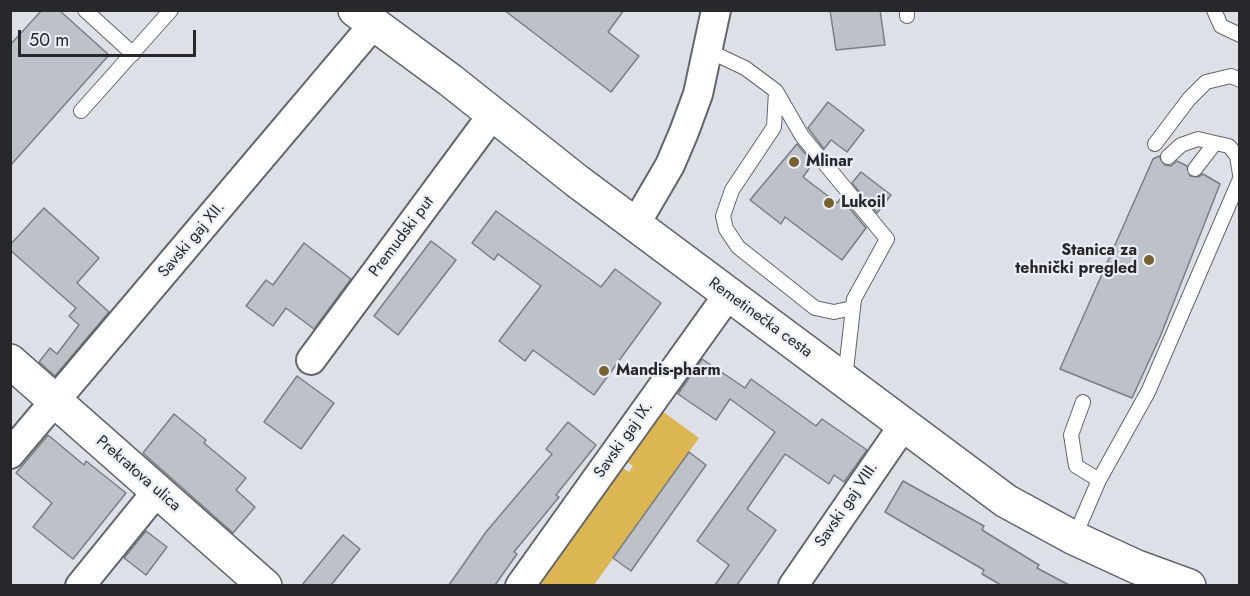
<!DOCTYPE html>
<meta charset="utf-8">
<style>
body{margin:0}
#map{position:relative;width:1250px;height:596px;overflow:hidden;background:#dde1e7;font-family:Jost,sans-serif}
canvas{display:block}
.frame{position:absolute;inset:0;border:12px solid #27282b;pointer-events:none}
.scale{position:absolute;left:18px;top:30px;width:178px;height:27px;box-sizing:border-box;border:3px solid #27282b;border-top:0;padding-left:8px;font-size:18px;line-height:21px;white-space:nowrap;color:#27282b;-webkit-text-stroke:4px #eaeef5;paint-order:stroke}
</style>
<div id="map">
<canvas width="1250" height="596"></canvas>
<div class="frame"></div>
<div class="scale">50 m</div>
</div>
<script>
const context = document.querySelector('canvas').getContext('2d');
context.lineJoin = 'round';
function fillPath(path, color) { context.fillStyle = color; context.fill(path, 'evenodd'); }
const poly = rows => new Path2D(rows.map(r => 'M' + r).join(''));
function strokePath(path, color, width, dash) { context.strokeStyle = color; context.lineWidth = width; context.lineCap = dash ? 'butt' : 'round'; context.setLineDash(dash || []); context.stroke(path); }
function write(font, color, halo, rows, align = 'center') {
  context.font = font + ' Jost,sans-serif'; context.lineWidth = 4.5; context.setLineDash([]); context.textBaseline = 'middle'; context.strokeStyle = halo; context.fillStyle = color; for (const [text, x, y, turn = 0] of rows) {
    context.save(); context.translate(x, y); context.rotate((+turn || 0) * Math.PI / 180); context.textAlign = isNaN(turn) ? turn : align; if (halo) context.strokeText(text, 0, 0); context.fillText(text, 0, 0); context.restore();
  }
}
fillPath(poly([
 [658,408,699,438,594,585,540,585,532,580,618,465,629,472,633,466,623,459]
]), '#ddb654');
const building = poly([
 [42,10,59,10,109,55,10,166,10,45,42,10],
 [504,10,624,10,608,32,639,56,611,92,504,10],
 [830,10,880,10,885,45,836,50,830,10],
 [828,102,864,130,847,152,831,140,824,149,808,128,828,102],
 [797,144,813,163,803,177,837,203,841,198,866,228,842,260,785,217,781,224,750,200,797,144],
 [1159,156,1165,165,1171,166,1177,161,1187,166,1190,176,1198,177,1203,174,1220,184,1160,337,1132,398,1060,369,1153,159,1159,156],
 [861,172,891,195,877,213,852,183,861,172],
 [44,208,99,258,77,283,109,312,55,376,39,362,50,348,57,354,79,325,69,316,76,308,10,250,10,245,44,208],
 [496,211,601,287,615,269,661,303,594,395,533,350,525,361,499,341,541,286,498,254,494,260,472,243,496,211],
 [431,241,456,260,398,335,374,316,431,241],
 [304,243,351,279,314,329,286,308,273,326,246,306,266,280,273,285,304,243],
 [702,359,745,388,751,379,816,426,822,419,867,450,844,482,834,475,829,484,785,454,747,509,776,530,737,585,715,585,729,565,697,541,775,432,730,399,716,420,678,394,702,359],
 [297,376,334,403,301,449,264,422,297,376],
 [174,414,206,440,204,443,246,478,236,490,255,507,233,533,143,453,174,414],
 [568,422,596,445,556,495,559,497,514,552,517,554,495,585,449,585,486,532,552,454,546,449,568,422],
 [48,435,84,465,86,461,126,493,73,559,33,527,52,503,16,473,48,435],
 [689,452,706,465,631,571,613,558,689,452],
 [903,481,984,526,982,530,1039,565,1037,568,1069,585,1001,585,982,574,984,570,885,512,903,481],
 [146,531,167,547,146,575,124,558,146,531],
 [343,535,360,549,331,585,302,585,343,535]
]);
fillPath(building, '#bdc1c8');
strokePath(building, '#7a7e84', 1.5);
const service = poly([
 [85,10,133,54],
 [907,10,907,16],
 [1214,10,1221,26,1240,35],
 [709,51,745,68,776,91,802,136,887,239,854,299,845,379],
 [776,91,774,127,732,190,723,216,726,229,738,247,815,308,834,312,852,308],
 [81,111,171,10],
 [1155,144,1189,99,1206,82,1231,76,1240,80],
 [1168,157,1181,145,1198,139,1215,143],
 [1195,169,1215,143,1229,146,1237,156,1240,174],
 [1083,402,1071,435,1076,466,1099,480],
 [1074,538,1099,480,1148,392,1240,179]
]);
const minor = poly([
 [635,225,670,165,684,132,698,94,716,10],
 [311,360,493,114],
 [10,454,373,25],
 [80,586,158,490],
 [520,586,728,295],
 [793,586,903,426]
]);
const tertiary = poly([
 [10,361,265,586]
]);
const secondary = poly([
 [355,10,450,80,577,181,1006,501,1074,538,1137,567,1189,586]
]);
strokePath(service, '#62666c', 16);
strokePath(minor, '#62666c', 32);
strokePath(tertiary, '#62666c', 36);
strokePath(secondary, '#62666c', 36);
strokePath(service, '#fff', 14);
strokePath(minor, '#fff', 28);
strokePath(tertiary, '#fff', 33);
strokePath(secondary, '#fff', 33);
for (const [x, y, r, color] of [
 [794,162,6,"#776332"],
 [829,203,6,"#776332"],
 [1149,260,6,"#776332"],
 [604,371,6,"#776332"]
]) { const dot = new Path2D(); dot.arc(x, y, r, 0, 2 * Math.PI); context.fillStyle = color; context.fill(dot); strokePath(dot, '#eaeef5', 2); }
write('bold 16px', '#27282b', '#eaeef5', [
 ["Mlinar",806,162],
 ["Lukoil",841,203],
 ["Stanica za",1137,251,"right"],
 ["tehnički pregled",1137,269,"right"],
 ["Mandis-pharm",616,371]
], 'left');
write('16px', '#27282b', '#eaeef5', [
 ["Premudski put",402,237,-53],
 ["Savski gaj XII.",192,240,-50],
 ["Remetinečka cesta",760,318,36],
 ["Savski gaj IX.",624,440,-55],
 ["Prekratova ulica",138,474,41],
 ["Savski gaj VIII.",847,505,-56]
]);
</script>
